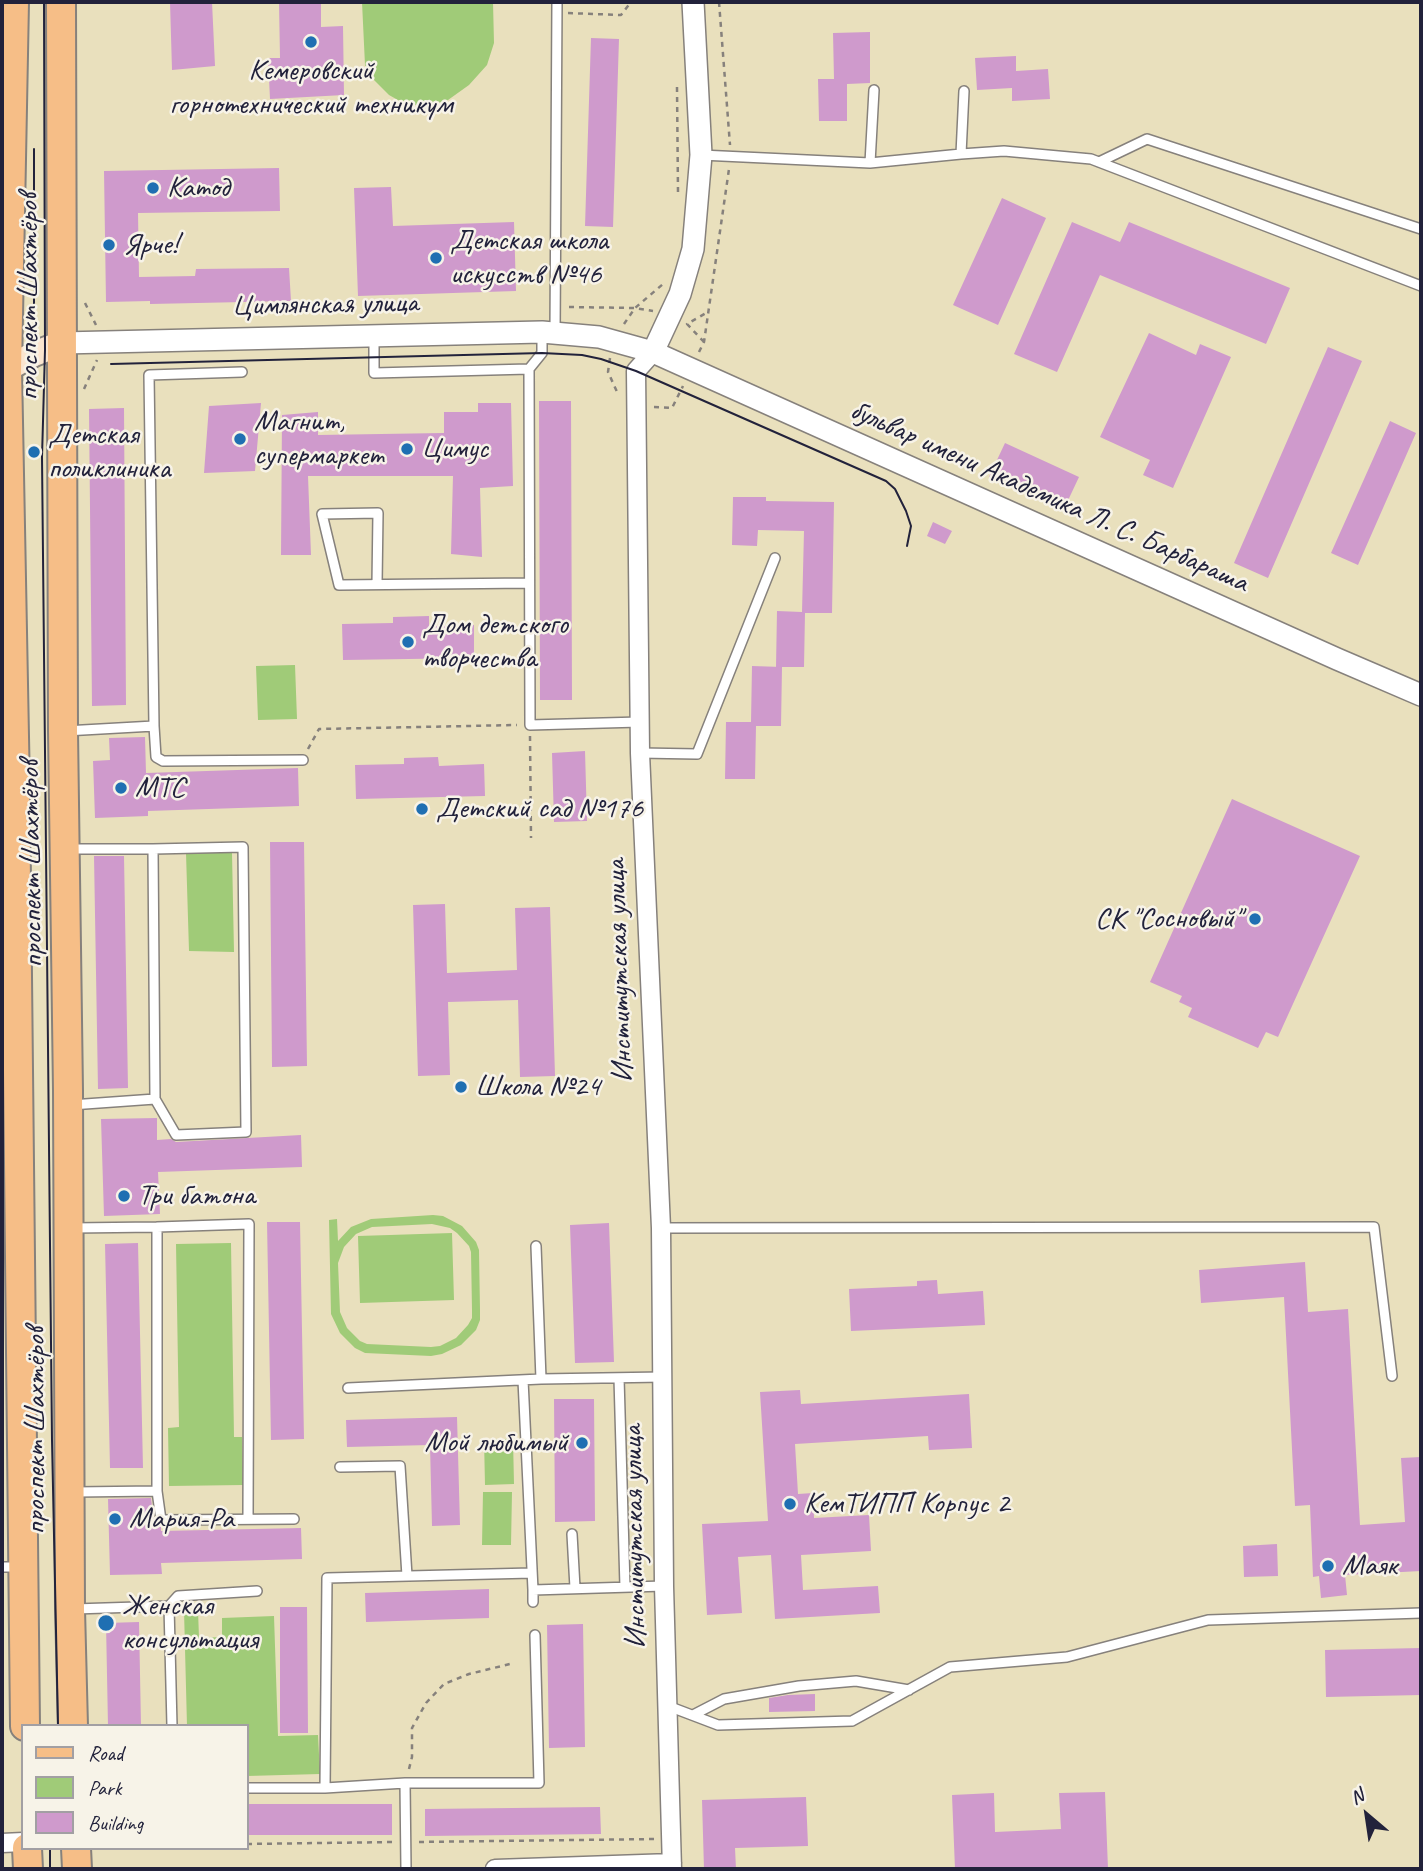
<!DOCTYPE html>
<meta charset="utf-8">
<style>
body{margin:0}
#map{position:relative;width:1423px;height:1871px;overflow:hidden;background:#e9e0bd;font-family:Caveat,sans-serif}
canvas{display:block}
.frame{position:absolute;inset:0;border:4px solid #22223b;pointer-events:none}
.legend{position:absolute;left:21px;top:1724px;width:228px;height:126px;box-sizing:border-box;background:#f7f3e8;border:2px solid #a29fa3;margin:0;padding:9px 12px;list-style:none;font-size:21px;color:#22223b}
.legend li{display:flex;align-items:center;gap:14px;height:35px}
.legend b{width:35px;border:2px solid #a29fa3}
.north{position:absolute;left:1332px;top:1780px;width:70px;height:70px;-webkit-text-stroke:5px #f7f3e8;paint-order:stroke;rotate:331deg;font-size:19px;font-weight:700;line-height:28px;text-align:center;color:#22223b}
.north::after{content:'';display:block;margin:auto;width:24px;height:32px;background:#22223b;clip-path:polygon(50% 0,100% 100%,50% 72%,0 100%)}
</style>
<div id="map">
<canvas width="1423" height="1871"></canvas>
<div class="frame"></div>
<ul class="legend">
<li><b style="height:9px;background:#f6be87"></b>Road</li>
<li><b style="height:19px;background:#a0cb78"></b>Park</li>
<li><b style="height:19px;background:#cf9acc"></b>Building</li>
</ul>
<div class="north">N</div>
</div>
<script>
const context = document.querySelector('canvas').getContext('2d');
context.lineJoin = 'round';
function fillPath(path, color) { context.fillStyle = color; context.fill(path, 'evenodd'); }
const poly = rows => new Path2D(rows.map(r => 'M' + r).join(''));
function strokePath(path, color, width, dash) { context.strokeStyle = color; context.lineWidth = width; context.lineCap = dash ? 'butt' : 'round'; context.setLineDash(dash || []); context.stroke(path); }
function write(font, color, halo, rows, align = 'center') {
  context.font = font + ' Caveat,sans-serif'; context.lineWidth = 5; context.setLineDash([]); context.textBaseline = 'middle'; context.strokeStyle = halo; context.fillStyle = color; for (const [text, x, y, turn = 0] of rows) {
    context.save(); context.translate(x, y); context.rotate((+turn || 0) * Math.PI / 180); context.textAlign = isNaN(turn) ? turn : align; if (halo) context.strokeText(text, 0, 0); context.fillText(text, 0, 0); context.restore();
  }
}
fillPath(poly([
 [362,2,493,2,494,43,487,65,469,85,448,100,428,106,405,104,389,95,372,78,365,65],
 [295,665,297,719,258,720,256,666],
 [186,853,232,853,234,952,189,951],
 [433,1215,443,1216,462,1226,476,1242,479,1250,480,1310,480,1320,476,1330,461,1345,442,1354,431,1356,365,1353,355,1348,340,1333,331,1314,329,1220,337,1219,338,1241,351,1227,371,1219],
 [432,1224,450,1228,457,1233,469,1246,471,1252,472,1310,472,1318,468,1325,456,1338,440,1346,431,1347,367,1344,360,1341,347,1328,340,1312,338,1263,344,1247,356,1234,372,1227],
 [452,1233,454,1300,360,1303,358,1236],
 [231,1243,234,1437,242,1437,243,1485,169,1486,168,1428,179,1427,176,1244],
 [484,1439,513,1439,514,1484,485,1485],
 [483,1492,512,1492,511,1545,482,1545],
 [184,1610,198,1610,199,1638,222,1637,222,1618,274,1616,278,1736,318,1735,320,1774,247,1776,247,1726,187,1726]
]), '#a0cb78');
fillPath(poly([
 [170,2,212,2,215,66,172,70],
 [279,2,321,2,321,27,343,26,344,95,270,99,268,58,280,58],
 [870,32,870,83,847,84,847,121,819,121,818,79,834,79,833,33],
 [591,38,619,39,613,227,585,226],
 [1016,56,1016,71,1048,69,1050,99,1012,101,1012,88,977,90,975,58],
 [279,168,280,211,138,213,139,277,195,276,196,269,289,268,291,301,150,304,150,301,106,302,104,171],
 [391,187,393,226,514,222,516,291,358,296,354,188],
 [1002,198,1046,218,998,325,953,305],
 [1072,222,1120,242,1129,222,1290,288,1266,344,1100,275,1057,372,1014,354],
 [1149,333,1196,355,1200,344,1231,357,1173,488,1143,475,1150,460,1100,437],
 [1328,347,1362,361,1268,578,1234,563],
 [539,401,571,401,572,700,540,700],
 [261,403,255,471,204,473,209,406],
 [478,403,511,403,513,486,480,488,482,557,451,554,453,476,308,476,311,555,281,555,282,415,318,412,318,435,444,433,444,412,478,412],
 [124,408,126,705,92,706,89,409],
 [1390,421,1416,433,1358,565,1331,553],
 [1005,443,1079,477,1063,511,989,477],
 [733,497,766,497,766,501,834,502,832,613,805,613,804,667,776,667,777,611,802,612,804,531,758,530,757,546,732,545],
 [933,522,952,531,945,544,927,536],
 [429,616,429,626,474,625,474,658,343,660,342,624,393,623,393,617],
 [752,666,782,667,781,726,756,726,755,779,725,779,726,722,751,722],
 [145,737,146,773,298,768,299,806,148,811,148,816,95,818,93,761,110,760,109,738],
 [585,751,587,821,554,822,552,753],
 [438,757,439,766,484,764,485,796,356,799,355,765,404,764,404,758],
 [1232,799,1360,856,1278,1037,1266,1032,1258,1048,1188,1017,1192,1008,1179,1002,1182,996,1150,982],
 [270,842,304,842,307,1066,272,1067],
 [94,856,124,856,128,1088,98,1089],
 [445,904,447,973,517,970,515,908,550,907,555,1076,520,1077,518,1000,448,1002,450,1075,418,1076,413,905],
 [157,1118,157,1140,171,1139,176,1142,301,1135,302,1167,158,1172,160,1214,104,1216,101,1119],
 [267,1222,300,1222,304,1439,271,1440],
 [609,1223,614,1362,575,1363,570,1225],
 [138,1243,143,1468,110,1468,105,1244],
 [1305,1262,1308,1312,1348,1309,1360,1525,1405,1522,1401,1458,1421,1457,1421,1571,1345,1575,1347,1595,1321,1598,1319,1576,1313,1577,1310,1505,1295,1506,1284,1297,1201,1303,1199,1270],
 [937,1280,938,1294,983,1291,985,1325,851,1331,849,1289,917,1286,917,1281],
 [800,1390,801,1404,969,1394,972,1448,929,1450,928,1436,795,1444,798,1494,813,1493,814,1518,869,1515,871,1551,801,1555,803,1590,878,1586,880,1613,775,1619,771,1555,738,1557,742,1613,707,1615,702,1524,768,1521,760,1392],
 [554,1399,594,1399,595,1521,555,1522],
 [457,1417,460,1525,432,1526,430,1445,347,1447,346,1420],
 [151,1498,154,1522,161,1527,161,1531,301,1528,302,1559,161,1563,162,1574,110,1575,108,1499],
 [1277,1544,1278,1576,1244,1577,1243,1546],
 [489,1589,489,1618,366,1622,365,1593],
 [280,1607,307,1607,308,1733,280,1733],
 [139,1622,141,1726,108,1726,106,1623],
 [583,1624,585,1747,549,1748,547,1625],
 [1421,1648,1421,1695,1326,1697,1325,1650],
 [815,1694,815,1711,769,1712,769,1698,788,1695],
 [1105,1792,1108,1869,955,1869,952,1795,994,1793,995,1832,1061,1829,1059,1793],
 [806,1797,808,1846,735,1848,736,1869,704,1869,702,1800],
 [247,1804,392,1804,392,1835,247,1835],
 [600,1807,601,1834,425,1836,425,1809]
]), '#cf9acc');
const service = poly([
 [961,154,964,91],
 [701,155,870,163,961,154,1004,151,1091,159,1421,286],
 [1099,162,1147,139,1421,229],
 [870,163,874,90],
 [542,332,542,353,529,369,530,725,640,722],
 [555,333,557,2],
 [374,337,374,373,529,369],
 [377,584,378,513,322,514,339,585,529,583],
 [154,726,149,375,242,372],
 [65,731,154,726,156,757,163,761,303,760],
 [640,753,697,754,775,558],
 [68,849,153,849],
 [71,1105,155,1099,153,849,243,847,246,1132,176,1135,155,1099],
 [157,1227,249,1224,248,1519],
 [72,1228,157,1227,157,1491,75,1492],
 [661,1228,1374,1227,1392,1376],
 [536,1246,541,1379],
 [619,1378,625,1587],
 [523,1380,533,1590,664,1586],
 [348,1388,541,1379,663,1377],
 [340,1467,400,1466,407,1576],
 [157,1491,161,1520,294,1519],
 [572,1534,575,1588],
 [2,1567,21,1567],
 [533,1590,533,1602],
 [169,1606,178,1596,257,1591],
 [74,1609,169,1606,172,1726],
 [668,1706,718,1725,852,1721,950,1667,1067,1657,1208,1620,1421,1613],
 [693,1715,724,1699,799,1686,856,1681,909,1690],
 [405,1783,406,1869],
 [247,1788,325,1788,405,1783,539,1783,535,1635],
 [325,1788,327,1578,532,1573]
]);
const minor = poly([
 [653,352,636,371,640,753,661,1228,664,1586,672,1869],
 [2,1843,23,1842],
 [495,1869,672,1863]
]);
const tertiary = poly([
 [62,343,542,332,599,337,653,352,1337,659,1421,695],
 [653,352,680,294,693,249,701,155,693,2]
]);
const secondary = poly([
 [7,369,34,354,62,343]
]);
const primary = poly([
 [14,2,7,369,15,789,25,1726],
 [61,2,63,731,68,1091,70,1609,73,1726],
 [27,1848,28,1869],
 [76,1848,77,1869]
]);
strokePath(service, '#86817c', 12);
strokePath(minor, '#86817c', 21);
strokePath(tertiary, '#86817c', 24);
strokePath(secondary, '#86817c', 28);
strokePath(primary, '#86817c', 32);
strokePath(poly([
 [719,2,730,145],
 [568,13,621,15,631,2],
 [677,87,678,193],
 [85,303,96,325],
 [569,307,635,308,653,311],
 [624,324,635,308,663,284],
 [704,342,687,324,708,312],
 [699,352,704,342,729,169],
 [610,358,608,372,618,394],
 [84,389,97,360],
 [654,407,672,408,683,386],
 [530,736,531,838],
 [308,749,319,729,517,725],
 [409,1769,412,1757,412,1728,426,1703,444,1684,469,1674,510,1664],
 [419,1842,654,1839],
 [247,1844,395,1842]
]), '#86817c', 2.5, [5, 5]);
strokePath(service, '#fff', 9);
strokePath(minor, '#fff', 18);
strokePath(tertiary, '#fff', 21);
strokePath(secondary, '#fbe5cf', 24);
strokePath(primary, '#f6be87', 28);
strokePath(poly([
 [44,2,45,350,42,457,52,1440,58,1726],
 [34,149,34,394],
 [111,364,542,353,582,355,601,359,636,371,886,481,895,489,906,511,911,526,907,546],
 [50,1848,50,1869]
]), '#22223b', 2);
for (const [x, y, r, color] of [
 [311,42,7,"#1f6fb2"],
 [153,188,7,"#1f6fb2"],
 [109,245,7,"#1f6fb2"],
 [436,258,7,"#1f6fb2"],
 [240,439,7,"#1f6fb2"],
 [407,449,7,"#1f6fb2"],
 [34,452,7,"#1f6fb2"],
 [408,642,7,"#1f6fb2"],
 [121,788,7,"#1f6fb2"],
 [422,809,7,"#1f6fb2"],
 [1255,919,7,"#1f6fb2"],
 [461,1087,7,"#1f6fb2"],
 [124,1196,7,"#1f6fb2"],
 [582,1443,7,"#1f6fb2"],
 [790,1504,7,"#1f6fb2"],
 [115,1519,7,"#1f6fb2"],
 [1328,1566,7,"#1f6fb2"],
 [106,1623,9,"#1f6fb2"]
]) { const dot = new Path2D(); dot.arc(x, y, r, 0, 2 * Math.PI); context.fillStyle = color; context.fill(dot); strokePath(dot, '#f7f3e8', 2.5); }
write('30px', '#22223b', '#f7f3e8', [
 ["Кемеровский",311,71,"center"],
 ["горнотехнический техникум",311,105,"center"],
 ["Катод",167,188],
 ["Детская школа",450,241],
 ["искусств №46",450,275],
 ["Ярче!",123,245],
 ["Магнит,",254,422],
 ["супермаркет",254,456],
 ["Детская",48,435],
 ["поликлиника",48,469],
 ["Цимус",421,449],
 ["Дом детского",422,625],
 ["творчества",422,659],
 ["МТС",135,788],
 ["Детский сад №176",436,809],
 ["СК \"Сосновый\"",1241,919,"right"],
 ["Школа №24",475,1087],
 ["Три батона",138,1196],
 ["Мой любимый",568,1443,"right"],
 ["КемТИПП Корпус 2",804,1504],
 ["Мария-Ра",129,1519],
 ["Маяк",1342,1566],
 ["Женская",122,1606],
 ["консультация",122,1640]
], 'left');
write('30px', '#22223b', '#f7f3e8', [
 ["проспект Шахтёров",29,297,-90],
 ["Цимлянская улица",325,305,-1],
 ["бульвар имени Академика Л. С. Барбараша",1049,497,24],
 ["проспект Шахтёров",32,864,-91],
 ["Институтская улица",620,971,-92],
 ["проспект Шахтёров",36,1431,-90],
 ["Институтская улица",635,1537,-91]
]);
</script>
